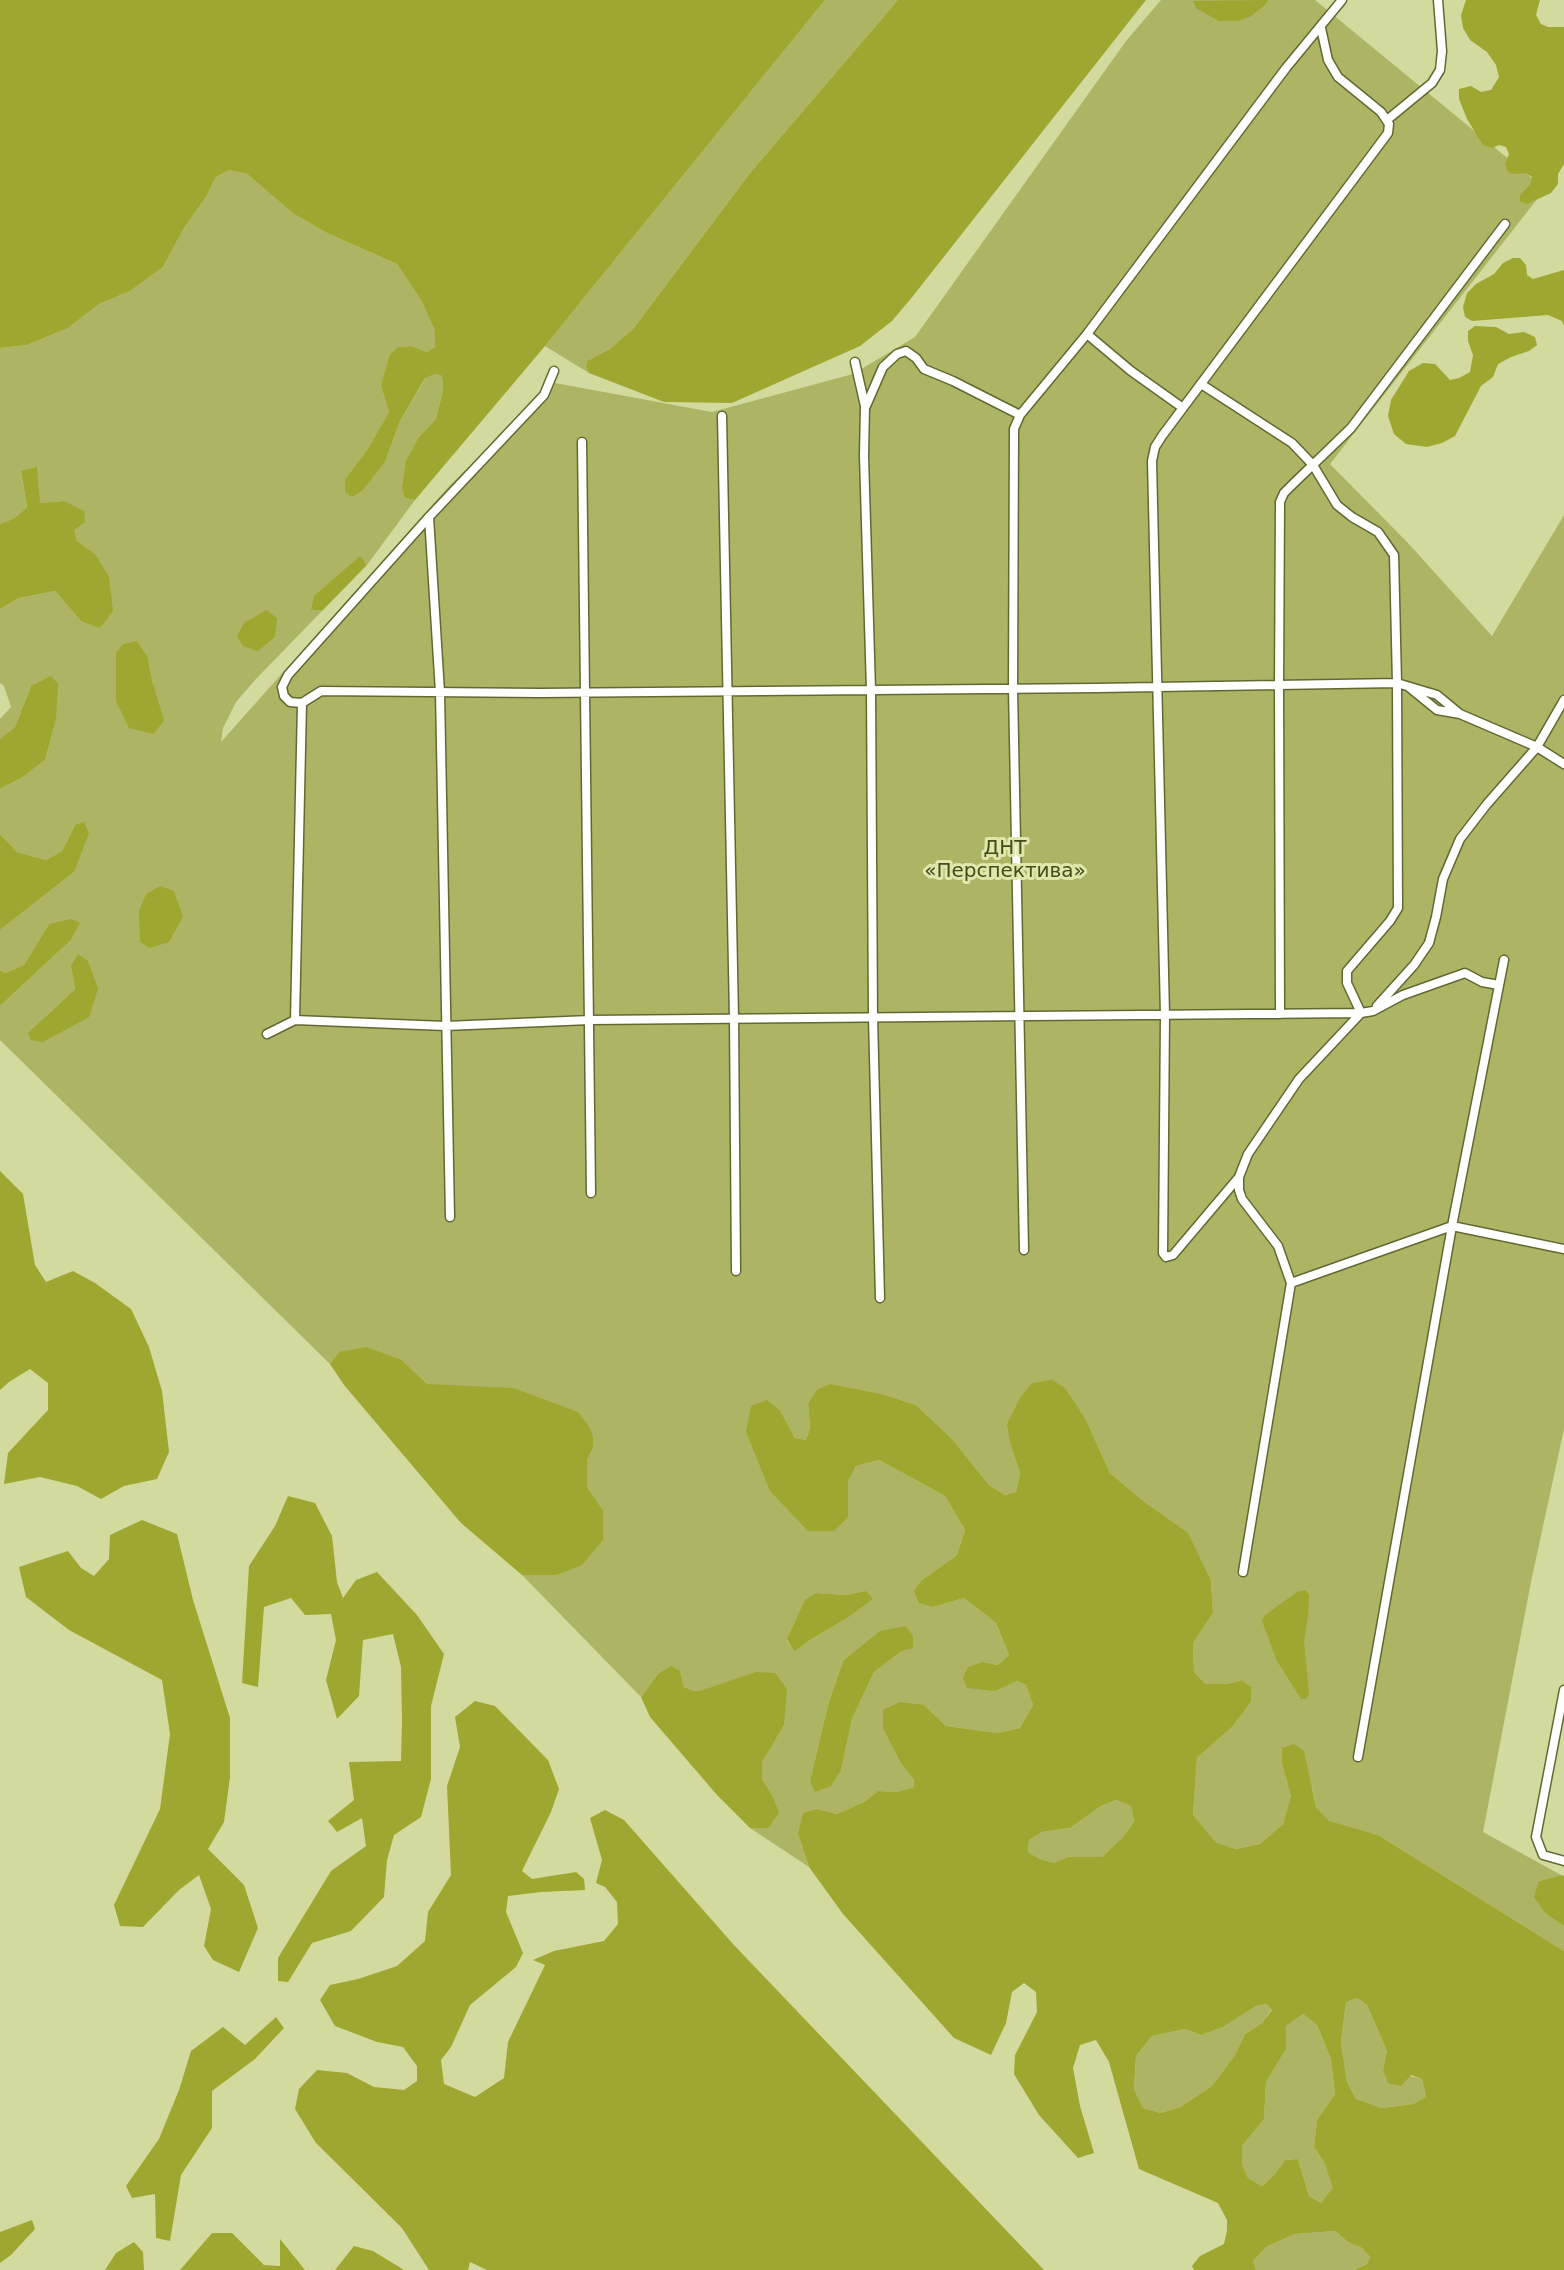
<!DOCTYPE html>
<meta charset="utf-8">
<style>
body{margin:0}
canvas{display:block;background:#d3da9e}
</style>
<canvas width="1564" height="2270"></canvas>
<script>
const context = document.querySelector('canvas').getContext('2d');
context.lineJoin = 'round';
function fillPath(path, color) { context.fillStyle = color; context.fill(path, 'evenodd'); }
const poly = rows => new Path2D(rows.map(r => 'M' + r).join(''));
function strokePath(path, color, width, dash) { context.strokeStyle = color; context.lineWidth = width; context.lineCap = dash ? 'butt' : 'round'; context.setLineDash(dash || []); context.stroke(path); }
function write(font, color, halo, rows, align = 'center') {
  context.font = font + ' "DejaVu Sans",sans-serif'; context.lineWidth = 6; context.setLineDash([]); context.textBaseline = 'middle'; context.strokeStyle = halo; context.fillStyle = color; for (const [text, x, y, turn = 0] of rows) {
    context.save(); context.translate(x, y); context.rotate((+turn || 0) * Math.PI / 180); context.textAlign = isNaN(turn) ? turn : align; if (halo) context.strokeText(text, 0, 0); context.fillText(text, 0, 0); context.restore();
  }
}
fillPath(poly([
 [825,0,898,0,750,173,633,329,610,349,587,361,586,367,589,373,545,346],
 [1161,0,1315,0,1545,189,1330,464,1408,543,1492,636,1564,515,1564,1429,1531,1582,1483,1832,1561,1875,1539,1881,1546,1914,1564,1926,1564,1951,1378,1835,1329,1822,1316,1807,1312,1787,1282,1764,1291,1796,1283,1824,1260,1844,1236,1849,1216,1844,1193,1815,1197,1758,1233,1726,1251,1702,1251,1687,1242,1680,1226,1684,1206,1684,1194,1672,1193,1643,1213,1613,1211,1581,1147,1504,1110,1473,1086,1420,1011,1446,1020,1473,1016,1492,1005,1495,989,1485,952,1439,916,1405,882,1394,829,1384,808,1402,810,1428,806,1440,795,1438,780,1410,767,1400,848,1517,848,1480,856,1466,879,1460,945,1496,965,1530,957,1555,922,1580,933,1607,964,1598,996,1623,1009,1655,998,1665,983,1662,995,1690,1017,1681,1026,1685,1033,1705,1020,1728,998,1733,946,1726,924,1705,901,1763,914,1780,914,1787,897,1792,878,1791,864,1802,837,1814,817,1809,798,1834,809,1867,750,1828,768,1828,772,1795,762,1779,762,1763,784,1725,703,1690,694,1691,684,1687,680,1671,658,1674,641,1697,522,1575,556,1575,603,1510,587,1487,587,1460,593,1448,458,1387,427,1384,402,1360,339,1352,330,1364,0,1040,0,1006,70,941,49,924,24,965,5,973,0,970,0,930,74,872,75,825,62,851,46,860,17,852,0,834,0,789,23,777,45,760,56,720,31,686,15,727,0,739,0,719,11,707,4,686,0,683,0,609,19,598,55,591,81,621,95,554,77,541,64,501,40,503,21,472,27,507,15,518,0,524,0,348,27,345,68,328,99,304,130,291,163,267,184,228,206,197,216,177,229,170,247,174,294,214,327,233,397,264,421,300,435,331,435,347,427,352,410,346,398,347,381,386,389,412,367,450,345,479,385,462,400,421,426,377,435,374,442,376,443,390,436,419,419,437,405,498,415,500,367,565,360,557,311,610,323,610,255,680,236,702,223,728,221,742,449,486,555,383,712,412,853,374,915,337,1126,41],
 [116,653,148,658,153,684,116,701],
 [71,966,89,1017,47,1015,75,989],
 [866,1591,847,1618,810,1640,794,1652,787,1640,795,1622,816,1593,845,1595],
 [902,1651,874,1672,852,1719,841,1770,810,1781,828,1705,843,1661],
 [1118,1800,1131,1806,1134,1822,1122,1838,1102,1857,1068,1857,1054,1863,1040,1859,1028,1852,1029,1840,1042,1832,1070,1828,1101,1806],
 [1357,1998,1367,2005,1387,2051,1383,2069,1422,2079,1426,2097,1413,2104,1382,2108,1356,2099,1347,2082,1341,2043,1346,2002],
 [1267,2004,1272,2009,1262,2023,1245,2034,1235,2055,1212,2086,1180,2107,1161,2113,1143,2108,1134,2089,1136,2056,1152,2036,1185,2029,1201,2035,1223,2027,1256,2006],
 [1303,2014,1317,2025,1331,2059,1335,2094,1317,2120,1314,2147,1324,2162,1334,2189,1321,2203,1309,2196,1298,2159,1285,2160,1275,2174,1262,2186,1248,2178,1242,2166,1242,2146,1264,2119,1266,2082,1286,2049,1286,2026],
 [1335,2231,1348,2242,1362,2248,1370,2257,1367,2264,1354,2270,1256,2270,1253,2261,1266,2247,1295,2234]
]), '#adb565');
fillPath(poly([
 [0,0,825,0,545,346,415,500,405,498,402,488,406,461,419,437,436,419,443,390,442,376,435,374,425,378,400,421,385,462,362,491,352,497,345,492,345,479,367,450,389,412,381,386,390,354,398,347,411,346,427,352,435,347,435,331,421,300,397,264,327,233,294,214,247,174,229,170,216,177,206,197,184,228,163,267,130,291,99,304,68,328,27,345,0,348],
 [898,0,1146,0,913,296,892,321,860,346,732,403,664,402,589,373,586,367,587,361,610,349,633,329,750,173],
 [1268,0,1266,4,1251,16,1239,21,1219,21,1196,8,1193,1],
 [1466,0,1540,0,1536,15,1541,24,1548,27,1564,27,1564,164,1558,174,1558,184,1551,193,1527,204,1520,201,1520,195,1530,185,1532,177,1525,173,1512,174,1507,171,1505,163,1509,154,1506,147,1499,145,1492,148,1483,145,1467,119,1459,99,1459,89,1471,86,1481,92,1491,90,1499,77,1496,65,1487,52,1470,40,1463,28,1461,15],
 [1513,258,1520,258,1526,265,1527,275,1533,279,1564,270,1564,326,1562,321,1548,315,1472,321,1465,317,1463,307,1467,293,1476,284,1494,274,1503,263],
 [1475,326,1496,327,1509,334,1524,332,1535,337,1537,345,1529,351,1511,357,1498,364,1493,377,1481,386,1455,436,1442,443,1427,447,1406,444,1394,434,1388,416,1391,400,1409,371,1423,363,1435,364,1450,380,1459,378,1470,372,1473,355,1468,341,1468,331],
 [37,467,40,503,64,501,84,511,85,522,74,530,77,541,95,554,109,577,113,611,100,628,81,621,55,591,19,598,0,609,0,524,15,518,27,507,21,471],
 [360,556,367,565,323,610,311,610,314,596],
 [266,610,277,618,275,637,258,651,243,646,237,636,244,623],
 [137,641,148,658,153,684,164,720,154,734,129,728,116,701,116,653,123,644],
 [51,676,58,684,56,720,45,760,23,777,0,789,0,739,15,727,31,686],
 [84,822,89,833,74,872,0,930,0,834,17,852,46,860,62,851,75,825],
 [160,886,174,891,183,917,169,942,150,948,140,942,139,911,146,894],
 [71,919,80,923,70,941,0,1006,0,970,5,973,24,965,49,924],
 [78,954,88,961,98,989,89,1017,43,1042,31,1040,28,1033,75,989,71,966],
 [0,1171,23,1194,35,1265,46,1282,73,1271,95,1283,131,1309,149,1347,162,1391,169,1452,157,1479,124,1486,101,1499,77,1486,40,1477,4,1484,8,1453,48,1410,48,1383,30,1369,9,1382,0,1390],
 [366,1347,402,1360,427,1384,514,1388,578,1412,590,1428,593,1437,593,1448,587,1460,587,1487,603,1510,603,1540,582,1565,556,1575,522,1575,461,1523,344,1385,330,1364,339,1352],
 [1052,1380,1065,1388,1086,1420,1110,1473,1147,1504,1188,1533,1211,1581,1213,1613,1193,1643,1194,1672,1206,1684,1226,1684,1242,1680,1251,1687,1251,1702,1233,1726,1197,1758,1193,1815,1216,1843,1236,1849,1260,1844,1283,1824,1291,1796,1282,1764,1282,1748,1294,1744,1304,1751,1316,1807,1329,1821,1378,1835,1564,1951,1564,2270,1354,2270,1367,2264,1370,2257,1362,2248,1348,2242,1335,2231,1295,2234,1266,2247,1253,2261,1256,2270,1194,2270,1192,2266,1200,2256,1224,2244,1227,2231,1227,2220,1218,2203,1139,2169,1109,2062,1096,2040,1080,2045,1073,2068,1080,2106,1094,2153,1078,2158,1039,2115,1014,2074,1015,2055,1037,2012,1036,1992,1024,1983,1012,1992,1006,2023,991,2055,954,2038,843,1914,809,1867,798,1834,803,1813,817,1809,837,1814,864,1802,878,1791,897,1792,914,1787,914,1780,901,1763,883,1728,883,1710,900,1702,924,1705,946,1726,998,1733,1020,1728,1033,1705,1026,1685,1017,1681,995,1691,967,1688,963,1678,968,1667,983,1662,998,1665,1009,1655,996,1623,964,1598,933,1607,919,1603,914,1591,922,1580,957,1555,965,1530,945,1496,879,1460,856,1466,848,1481,848,1517,834,1531,808,1531,770,1491,746,1432,751,1406,767,1400,780,1410,795,1438,806,1440,810,1428,808,1403,817,1390,830,1384,882,1394,916,1405,952,1439,989,1485,1005,1495,1016,1492,1020,1473,1011,1446,1007,1424,1020,1398,1032,1383],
 [1117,1800,1131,1806,1134,1822,1122,1838,1102,1857,1068,1857,1054,1863,1040,1859,1028,1852,1029,1840,1042,1832,1070,1828,1101,1806],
 [1357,1998,1367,2005,1387,2051,1383,2069,1388,2083,1401,2086,1411,2075,1422,2079,1426,2097,1413,2104,1382,2108,1356,2099,1347,2082,1341,2043,1346,2002],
 [1267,2004,1272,2010,1262,2023,1245,2034,1235,2055,1212,2086,1180,2107,1161,2113,1143,2108,1134,2089,1136,2056,1152,2036,1185,2029,1201,2035,1223,2027,1256,2006],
 [1303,2014,1317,2025,1331,2059,1335,2094,1317,2120,1314,2147,1324,2162,1333,2188,1321,2203,1309,2196,1298,2159,1285,2160,1275,2174,1262,2186,1248,2178,1242,2165,1242,2146,1264,2119,1266,2082,1286,2049,1286,2026],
 [288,1496,315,1503,332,1536,337,1582,343,1598,356,1580,377,1572,417,1615,444,1654,431,1706,431,1779,421,1817,394,1835,387,1860,384,1897,351,1931,312,1943,288,1982,278,1981,278,1958,331,1871,366,1846,362,1818,337,1832,328,1821,354,1800,349,1762,401,1761,402,1720,401,1667,393,1634,363,1640,359,1696,337,1719,326,1680,336,1640,331,1614,305,1615,291,1598,264,1607,258,1687,242,1683,249,1566,275,1526],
 [142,1520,177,1534,193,1600,230,1718,230,1777,224,1822,208,1849,244,1885,258,1928,239,1972,213,1960,204,1946,211,1909,199,1875,179,1890,143,1927,120,1926,114,1905,160,1809,170,1734,162,1680,69,1630,26,1597,19,1567,68,1551,81,1568,94,1576,109,1559,110,1535],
 [1305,1590,1309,1594,1308,1616,1304,1641,1309,1695,1306,1699,1301,1699,1277,1661,1262,1621,1265,1615,1297,1592],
 [866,1591,873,1599,847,1618,810,1640,794,1652,787,1639,805,1600,816,1593,845,1595],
 [906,1626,913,1636,913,1648,902,1651,874,1672,852,1719,841,1770,831,1786,815,1792,810,1781,828,1705,843,1661,880,1631],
 [671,1666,680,1671,684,1687,694,1691,703,1690,756,1672,775,1673,787,1689,784,1725,762,1763,762,1779,772,1795,779,1813,768,1828,750,1828,717,1795,650,1717,641,1697,658,1674],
 [475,1701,495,1706,548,1760,559,1789,551,1812,522,1871,532,1879,576,1872,584,1879,585,1890,541,1892,508,1896,506,1912,523,1953,516,1967,470,2005,451,2047,441,2060,444,2084,475,2097,504,2078,508,2042,545,1965,533,1960,554,1951,604,1941,618,1924,617,1902,605,1887,596,1883,602,1860,590,1818,605,1810,624,1820,733,1944,1044,2270,487,2270,470,2262,468,2270,429,2270,402,2228,316,2143,295,2109,299,2089,317,2070,347,2073,374,2087,404,2090,417,2081,417,2066,403,2047,377,2042,335,2026,320,2000,330,1985,358,1979,397,1966,425,1941,428,1912,451,1875,447,1786,460,1747,455,1717],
 [1561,1875,1564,1876,1564,1926,1546,1914,1534,1897,1539,1881],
 [276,2017,284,2028,255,2059,212,2091,212,2128,181,2175,170,2241,156,2238,155,2194,132,2198,126,2186,159,2139,179,2090,191,2051,223,2027,245,2045],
 [32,2220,35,2229,11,2255,0,2263,0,2232],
 [212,2233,232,2233,264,2265,280,2266,280,2239,305,2270,180,2270],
 [134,2242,143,2252,144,2270,105,2270,116,2253],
 [354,2246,373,2251,404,2270,335,2270]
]), '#9ea730');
const minor = poly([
 [1387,120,1432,83,1440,70,1442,51,1438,0],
 [1087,334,1131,371,1183,408],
 [855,362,865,406,864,456,871,690,873,1017,880,1298],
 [1201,384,1292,443,1313,465,1337,505,1352,517,1378,532,1394,555,1397,683,1398,908,1390,921,1347,971,1347,983,1361,1013,1299,1079,1248,1154,1239,1177,1239,1190,1242,1199,1278,1246,1291,1283,1243,1572],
 [866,406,883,367,897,354,906,351,916,358,924,369,953,381,1020,415],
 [722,416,734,1018,736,1271],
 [582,442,591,1193],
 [429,517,440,692,450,1217],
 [1410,688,1437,710,1460,714,1537,747,1564,764],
 [302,703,290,702,284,696,282,687,288,675,429,517,544,395,554,371],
 [1377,1006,1414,965,1429,943,1436,917,1443,879,1460,839,1487,804,1537,747,1564,700],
 [1280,1014,1279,685,1280,502,1284,493,1292,485,1351,428,1505,224],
 [295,1020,302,703,321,691,540,693,1097,688,1397,683,1437,695,1460,714],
 [267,1034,295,1020,445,1026,590,1020,1361,1013,1373,1011,1403,995,1465,973,1482,982,1499,985],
 [1239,1177,1173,1255,1166,1257,1163,1253,1165,1015,1152,461,1155,447,1162,436,1388,133,1389,124,1381,112,1338,77,1328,60,1321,28],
 [1024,1250,1013,689,1014,429,1020,415,1087,334,1286,68,1342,0],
 [1291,1283,1452,1226,1564,1249],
 [1564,1690,1536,1837,1543,1855,1564,1861],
 [1358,1757,1452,1226,1504,960]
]);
strokePath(minor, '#636831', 11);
strokePath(minor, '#fff', 8);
write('20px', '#464b1c', '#e0e7ab', [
 ["ДНТ",1005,849],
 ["«Перспектива»",1005,872]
]);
</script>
